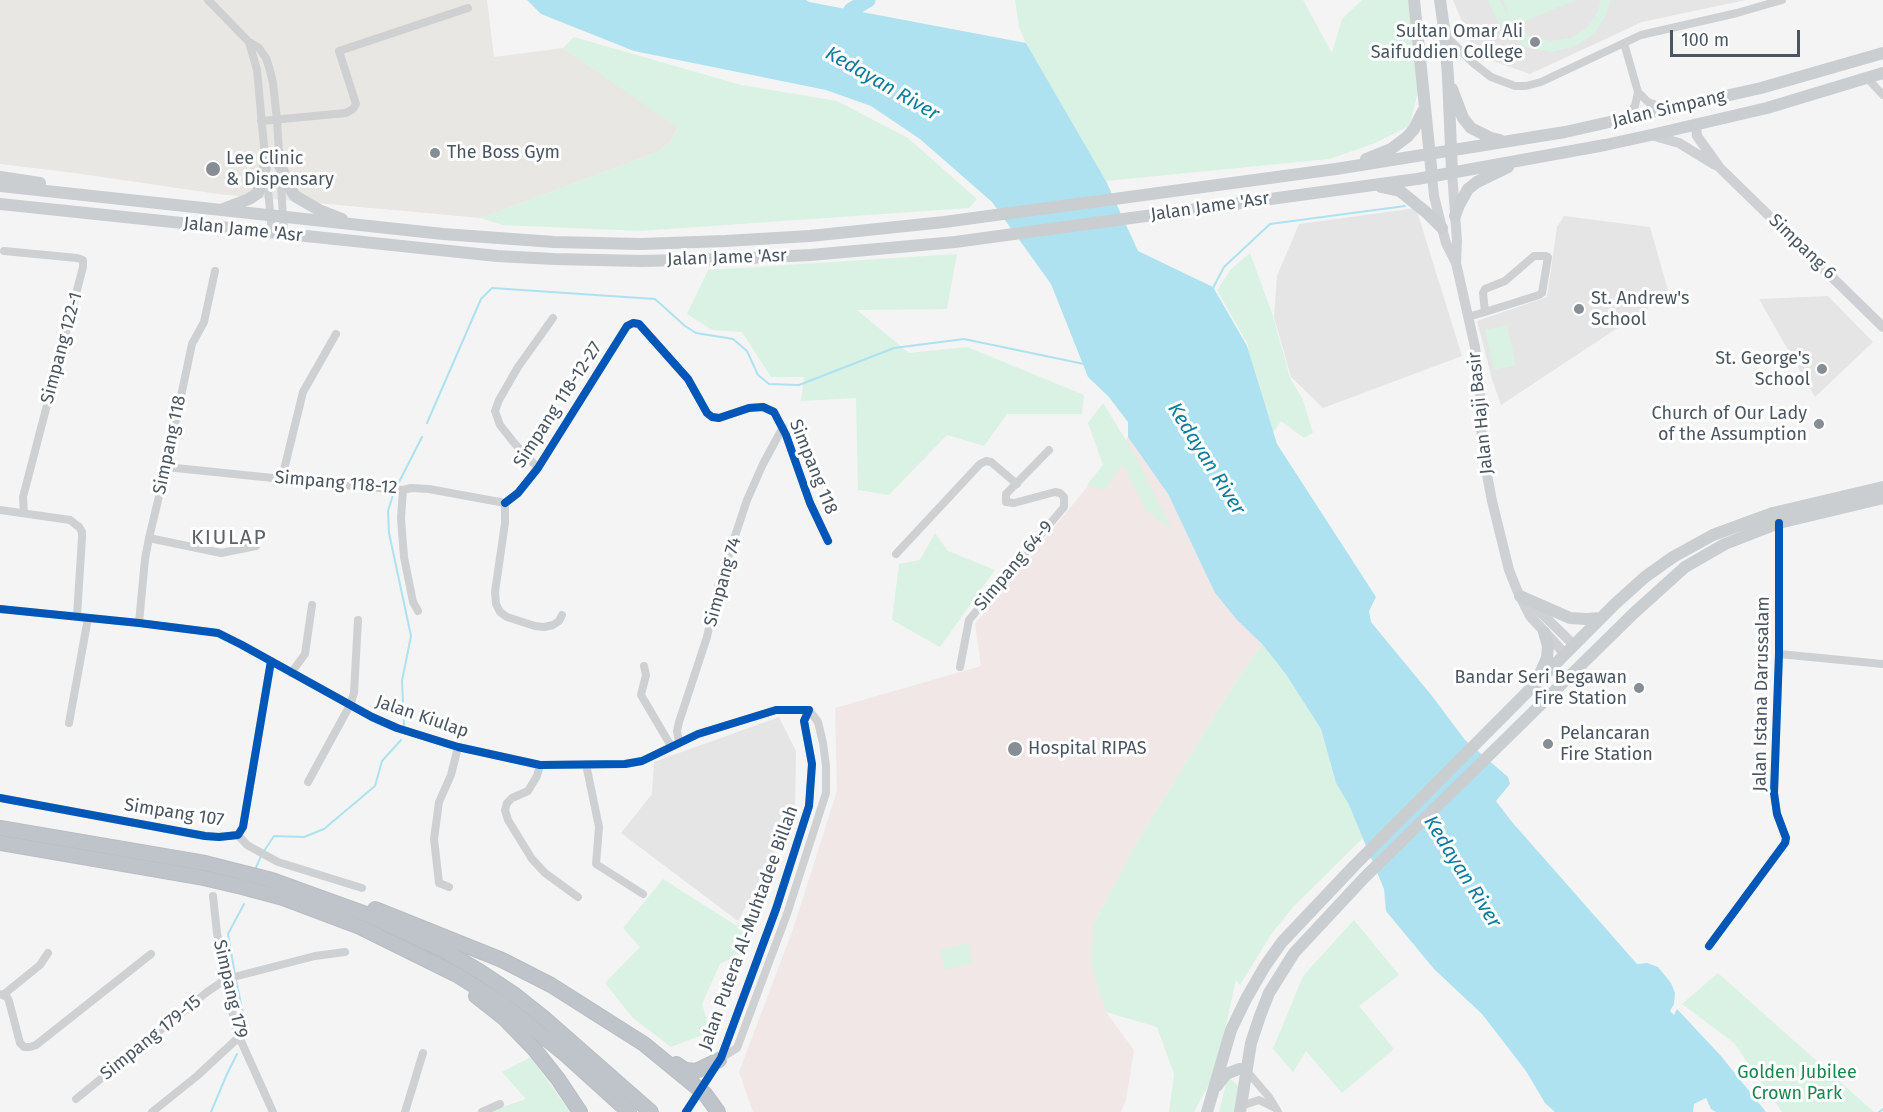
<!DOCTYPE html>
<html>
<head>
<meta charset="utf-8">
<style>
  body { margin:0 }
  #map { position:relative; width:1883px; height:1112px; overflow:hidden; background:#f4f4f4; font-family:"Fira Sans",sans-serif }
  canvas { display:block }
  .scale { position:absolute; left:1670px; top:30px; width:130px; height:27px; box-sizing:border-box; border:3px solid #4a5661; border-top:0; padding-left:8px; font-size:18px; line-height:21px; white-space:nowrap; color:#4a5661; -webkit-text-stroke:4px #fff; paint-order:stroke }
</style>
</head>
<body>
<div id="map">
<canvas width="1883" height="1112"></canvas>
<div class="scale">100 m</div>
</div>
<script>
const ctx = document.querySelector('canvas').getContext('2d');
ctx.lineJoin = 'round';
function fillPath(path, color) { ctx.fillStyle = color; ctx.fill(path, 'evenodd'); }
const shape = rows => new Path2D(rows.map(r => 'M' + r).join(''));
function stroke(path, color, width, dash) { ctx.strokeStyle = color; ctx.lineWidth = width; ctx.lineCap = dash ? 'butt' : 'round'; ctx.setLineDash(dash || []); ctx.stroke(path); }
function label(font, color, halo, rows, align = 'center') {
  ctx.font = font + ' "Fira Sans",sans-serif'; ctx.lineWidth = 6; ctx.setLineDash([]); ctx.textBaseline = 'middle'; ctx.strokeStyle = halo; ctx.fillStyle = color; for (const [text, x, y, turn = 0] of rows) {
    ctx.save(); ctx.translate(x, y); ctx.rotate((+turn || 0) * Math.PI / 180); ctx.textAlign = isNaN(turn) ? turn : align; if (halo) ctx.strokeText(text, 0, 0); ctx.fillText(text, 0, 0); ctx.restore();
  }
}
fillPath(shape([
  [0,0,487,0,494,57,563,48,678,127,670,142,658,152,481,218,218,194,75,173,0,164]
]), '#e8e7e3');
fillPath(shape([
  [1453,0,1746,0,1642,22,1530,74,1476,55],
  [1416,208,1462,356,1323,408,1291,377,1274,317,1277,276,1299,224],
  [1564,216,1650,227,1669,294,1501,405,1492,379,1477,321,1547,297,1557,227],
  [1828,296,1873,342,1815,397,1759,299],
  [779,717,796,751,795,815,738,921,621,833,652,794,654,762]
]), '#e6e5e6');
fillPath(shape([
  [1128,437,1168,494,1215,593,1237,620,1262,644,1233,686,1137,842,1094,923,1106,1012,1134,1050,1126,1100,1121,1112,753,1112,739,1072,793,929,837,791,835,708,981,666,975,624]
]), '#f1e7e6');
fillPath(shape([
  [1015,0,1303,0,1332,53,1342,19,1362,0,1408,0,1419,89,1409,126,1373,144,1329,159,1106,181,1026,43,1019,27],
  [1488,0,1500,0,1509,17,1503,0,1576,0,1514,25,1531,37,1550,41,1570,38,1587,27,1598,11,1601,0,1610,0,1607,14,1594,34,1574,47,1551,52,1528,48,1508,35,1494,15],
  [574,37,741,85,837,101,908,138,977,199,969,208,640,231,502,225,481,218,658,152,670,142,678,128,563,48],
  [1250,253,1273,316,1290,378,1303,400,1313,433,1304,438,1281,421,1272,434,1250,379,1248,345,1217,290,1231,269],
  [957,254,947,309,857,310,909,353,967,347,1084,395,1082,414,1007,414,984,446,947,435,889,495,858,490,856,398,801,401,804,377,771,377,742,332,712,330,687,314,708,270],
  [1507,325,1516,365,1494,370,1485,330],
  [1103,403,1135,455,1172,530,1146,510,1123,464,1104,490,1087,485,1103,465,1088,423],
  [935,533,948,551,995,570,940,647,892,620,899,564,920,560],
  [1262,644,1285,673,1321,729,1336,783,1349,805,1363,838,1294,906,1272,933,1240,985,1236,980,1215,1073,1194,1112,1169,1112,1174,1074,1157,1027,1106,1012,1091,964,1094,923,1137,842,1233,686],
  [663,879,737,926,764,885,738,955,720,964,702,1004,710,1032,671,1047,633,1018,605,983,640,947,623,928],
  [1354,920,1399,975,1359,1006,1394,1049,1342,1093,1306,1051,1293,1072,1273,1049,1303,976],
  [968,943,973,963,945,970,940,950],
  [1718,973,1874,1112,1782,1112,1734,1043,1682,1004],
  [531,1057,570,1112,488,1112,526,1099,502,1072],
  [1228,1076,1241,1089,1235,1112,1219,1112]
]), '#d9f2e3');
fillPath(shape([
  [527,0,806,0,809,2,1026,43,1106,181,1138,251,1213,287,1247,346,1277,444,1376,597,1369,611,1371,622,1432,696,1465,740,1508,777,1510,784,1496,801,1512,822,1637,964,1647,963,1658,967,1671,983,1675,993,1674,1004,1670,1011,1674,1015,1677,1009,1721,1056,1766,1112,1716,1112,1711,1109,1706,1098,1694,1104,1693,1112,1555,1112,1545,1103,1526,1071,1482,1014,1434,969,1386,911,1384,889,1349,805,1336,783,1321,729,1285,673,1262,644,1237,620,1215,593,1168,494,1128,437,1128,422,1108,396,1088,377,1051,284,992,202,920,139,871,106,826,90,634,51,541,14]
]), '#aee2f0');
stroke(shape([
  [1213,288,1224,267,1270,224,1405,206],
  [427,423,481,299,492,288,655,299,685,326,696,333,733,339,747,351,758,375,769,384,799,385,894,348,964,339,1084,364],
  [397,486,422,437],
  [393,495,388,511,389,533,411,636,402,681,404,725],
  [264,851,274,836,304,837,324,829,375,786,382,761,401,740],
  [255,870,261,856],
  [235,975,228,934,244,904],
  [236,980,247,1033,244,1039],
  [211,1112,227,1074,237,1054],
  [1879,1112,1883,1109]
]), '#aee2f0', 2);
stroke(shape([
  [843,28,851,10,868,0]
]), '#aee2f0', 15);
const highway = shape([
  [0,828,205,863,272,880,366,914,445,951,479,971,515,995,544,1018,651,1112],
  [0,843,199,877,242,887,283,898,360,927,457,975,503,1004,565,1054,629,1112],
  [375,909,502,960,551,985,644,1044,705,1094,718,1112],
  [476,996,504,1018,535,1050,558,1079,580,1112],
  [676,1064,685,1070,696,1071,719,1060]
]);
stroke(highway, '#b9bec3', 16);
stroke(shape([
  [208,0,249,42,259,48,266,58,269,67,273,83,277,120,284,234],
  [1446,36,1472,62,1491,77,1515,86,1526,86,1541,82,1641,35,1737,13,1782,0],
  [249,42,257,70,272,233],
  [1624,43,1638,92,1635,106,1626,117],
  [1867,78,1883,95],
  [1638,92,1648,102,1664,108],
  [261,121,346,113,353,109,356,104,339,51,468,8],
  [4,251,77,258,83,260,83,267,23,497,24,513],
  [1468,317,1485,312,1539,295,1542,293,1548,257,1546,256,1534,256,1505,281,1485,289,1483,293,1485,312],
  [166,467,341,485,403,490,411,488,429,489,505,503],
  [538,468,515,444,500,425,495,411,499,400,518,367,553,318],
  [282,478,303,392,336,334],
  [403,490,401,518,404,557,413,602,418,611],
  [505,503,518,493,538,468,627,326,633,323,639,324,688,379,707,413,712,417,719,418,749,408,763,407,774,412,786,435,810,503,828,541],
  [505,503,505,523,495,592,496,604,500,612,507,617,535,626,544,627,553,625,559,621,562,615],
  [0,510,70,520,79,527,82,532,82,538,77,616],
  [149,538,221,553,256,546],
  [896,554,980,464,986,461,991,462,1017,484],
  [0,609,139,623,218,633,242,645,372,717,397,728,458,747,540,765,625,764,642,761,698,734,776,710,809,710],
  [139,623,145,559,149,538,166,467,192,344,204,322,215,271],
  [1779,654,1883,664],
  [644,666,646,675,641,695,671,746],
  [960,667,969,620,1064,507,1064,497,1060,493,1055,492,1014,503,1006,502,1006,494,1049,450],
  [291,673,305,654,312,605],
  [69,723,88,618],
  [679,742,677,731,679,722,707,637,718,587,747,500,763,464,783,427],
  [586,764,599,827,596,864,643,894],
  [540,765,537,776,528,791,512,798,507,803,505,810,508,820,532,859,545,873,578,897],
  [308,782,350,705,354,693,358,620],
  [0,798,205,836,219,837,238,835,243,827,271,661],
  [238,835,247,845,278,862,362,888],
  [449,887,439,883,434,839,439,802,451,775,458,747],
  [213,896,217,933,236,1030,273,1112],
  [1709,946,1785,843,1786,838,1777,814,1774,793,1779,654,1779,523],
  [0,994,7,997,9,1001,20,1043,24,1047,30,1047,36,1045,151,954],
  [3,995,40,965,48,953],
  [721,1058,737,1048,787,914,826,793,826,766,823,743,818,722,809,710],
  [1246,1070,1269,1097,1278,1112],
  [76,1099,207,992,226,979,315,956,345,952],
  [1241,1106,1259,1100,1273,1107],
  [152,1112,197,1076,239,1037],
  [405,1112,423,1053],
  [482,1112,500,1104],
  [686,1112,721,1058,776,909,809,806,812,764,804,721,809,710]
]), '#ced0d2', 8);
stroke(shape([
  [1696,125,1697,136,1720,168,1883,327],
  [1651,135,1679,143,1715,165],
  [1452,172,1457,241,1456,263],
  [1432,176,1434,196,1442,228,1446,243,1456,263,1475,347,1480,383,1481,427,1484,459,1492,501,1509,570,1517,590,1530,616,1565,654],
  [1530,604,1538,610,1574,645]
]), '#ced0d4', 10);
stroke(shape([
  [1414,0,1432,176],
  [1440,0,1445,35,1448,77,1452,172],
  [1452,89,1463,118,1471,128,1491,138,1500,140],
  [1366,159,1391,149,1407,137,1414,129,1423,111],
  [279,162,288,185,295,196,319,210,342,219],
  [0,177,40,183],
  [0,186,443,234,554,242,640,244,725,241,810,236,944,222,1336,169,1565,132,1761,88,1883,53],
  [1381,187,1400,191,1427,213,1442,228],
  [0,204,497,256,554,259,641,261,727,259,811,255,955,242,1417,179,1605,145,1651,135,1767,108,1883,73],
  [223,209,249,199,258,193,266,163],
  [1455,216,1459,205,1468,189,1477,182,1508,167],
  [1520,596,1570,618,1586,619,1601,618],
  [1539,676,1547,658,1548,646,1544,632],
  [1217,1086,1226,1074,1239,1069,1246,1070],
  [1207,1112,1231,1030,1246,999,1265,966,1282,942,1354,866,1615,604,1645,577,1673,557,1713,535,1773,513,1883,487],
  [1240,1112,1251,1043,1260,1016,1269,993,1294,953,1364,878,1634,613,1685,567,1725,544,1779,523,1883,498]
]), '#caced1', 12);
stroke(highway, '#bec4c9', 14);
stroke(shape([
  [505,503,518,493,538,468,627,326,633,323,639,324,688,379,707,413,712,417,719,418,749,408,763,407,774,412,786,435,810,503,828,541],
  [0,609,139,623,218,633,242,645,372,717,397,728,458,747,540,765,625,764,642,761,698,734,776,710,809,710,804,721,812,764,809,806,776,909,721,1058,686,1112],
  [0,798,205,836,219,837,238,835,243,827,271,661],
  [1709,946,1785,843,1786,838,1777,814,1774,793,1779,654,1779,523]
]), '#0057b8', 8);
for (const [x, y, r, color] of [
  [1535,42,6,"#868d94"],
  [435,153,6,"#868d94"],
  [213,169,8,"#868d94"],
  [1579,309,6,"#868d94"],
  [1822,369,6,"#868d94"],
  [1819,424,6,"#868d94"],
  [1639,688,6,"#868d94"],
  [1548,744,6,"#868d94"],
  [1015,749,8,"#868d94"]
]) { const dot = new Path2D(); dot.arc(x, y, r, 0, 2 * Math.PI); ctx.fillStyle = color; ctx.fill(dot); stroke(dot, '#fff', 2); }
label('18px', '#4a5661', '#fff', [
  ["Sultan Omar Ali",1523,32,"right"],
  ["Saifuddien College",1523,53,"right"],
  ["The Boss Gym",447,153],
  ["Lee Clinic",226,159],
  ["& Dispensary",226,180],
  ["St. Andrew's",1591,299],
  ["School",1591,320],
  ["St. George's",1810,359,"right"],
  ["School",1810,380,"right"],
  ["Church of Our Lady",1807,414,"right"],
  ["of the Assumption",1807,435,"right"],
  ["Bandar Seri Begawan",1627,678,"right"],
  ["Fire Station",1627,699,"right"],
  ["Pelancaran",1560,734],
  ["Fire Station",1560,755],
  ["Hospital RIPAS",1028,749]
], 'left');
label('18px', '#4a5661', '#fff', [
  ["Jalan Simpang",1669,109,-13],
  ["Jalan Jame 'Asr",1210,207,-8],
  ["Jalan Jame 'Asr",243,230,6],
  ["Simpang 6",1802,247,44],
  ["Jalan Jame 'Asr",727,258,-2],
  ["Simpang 122-1",62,348,-75],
  ["Simpang 118-12-27",558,405,-57],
  ["Jalan Haji Basir",1481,413,-96],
  ["Simpang 118",170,445,-78],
  ["Simpang 118",813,467,68],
  ["Simpang 118-12",336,483,5],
  ["Simpang 64-9",1014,566,-50],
  ["Simpang 74",723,582,-74],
  ["Jalan Istana Darussalam",1762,694,-89],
  ["Jalan Kiulap",422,717,19],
  ["Simpang 107",174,813,9],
  ["Jalan Putera Al-Muhtadee Billah",749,928,-70],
  ["Simpang 179",230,989,77],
  ["Simpang 179-15",151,1038,-39]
]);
label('18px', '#17864f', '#fff', [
  ["Golden Jubilee",1797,1073],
  ["Crown Park",1797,1094]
]);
label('italic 20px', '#0c7c9b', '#fff', [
  ["Kedayan River",882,84,30],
  ["Kedayan River",1206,459,58],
  ["Kedayan River",1462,872,58]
]);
ctx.letterSpacing = '1.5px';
label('21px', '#5f6368', '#fff', [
  ["KIULAP",229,538]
]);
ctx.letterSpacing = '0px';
</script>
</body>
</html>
